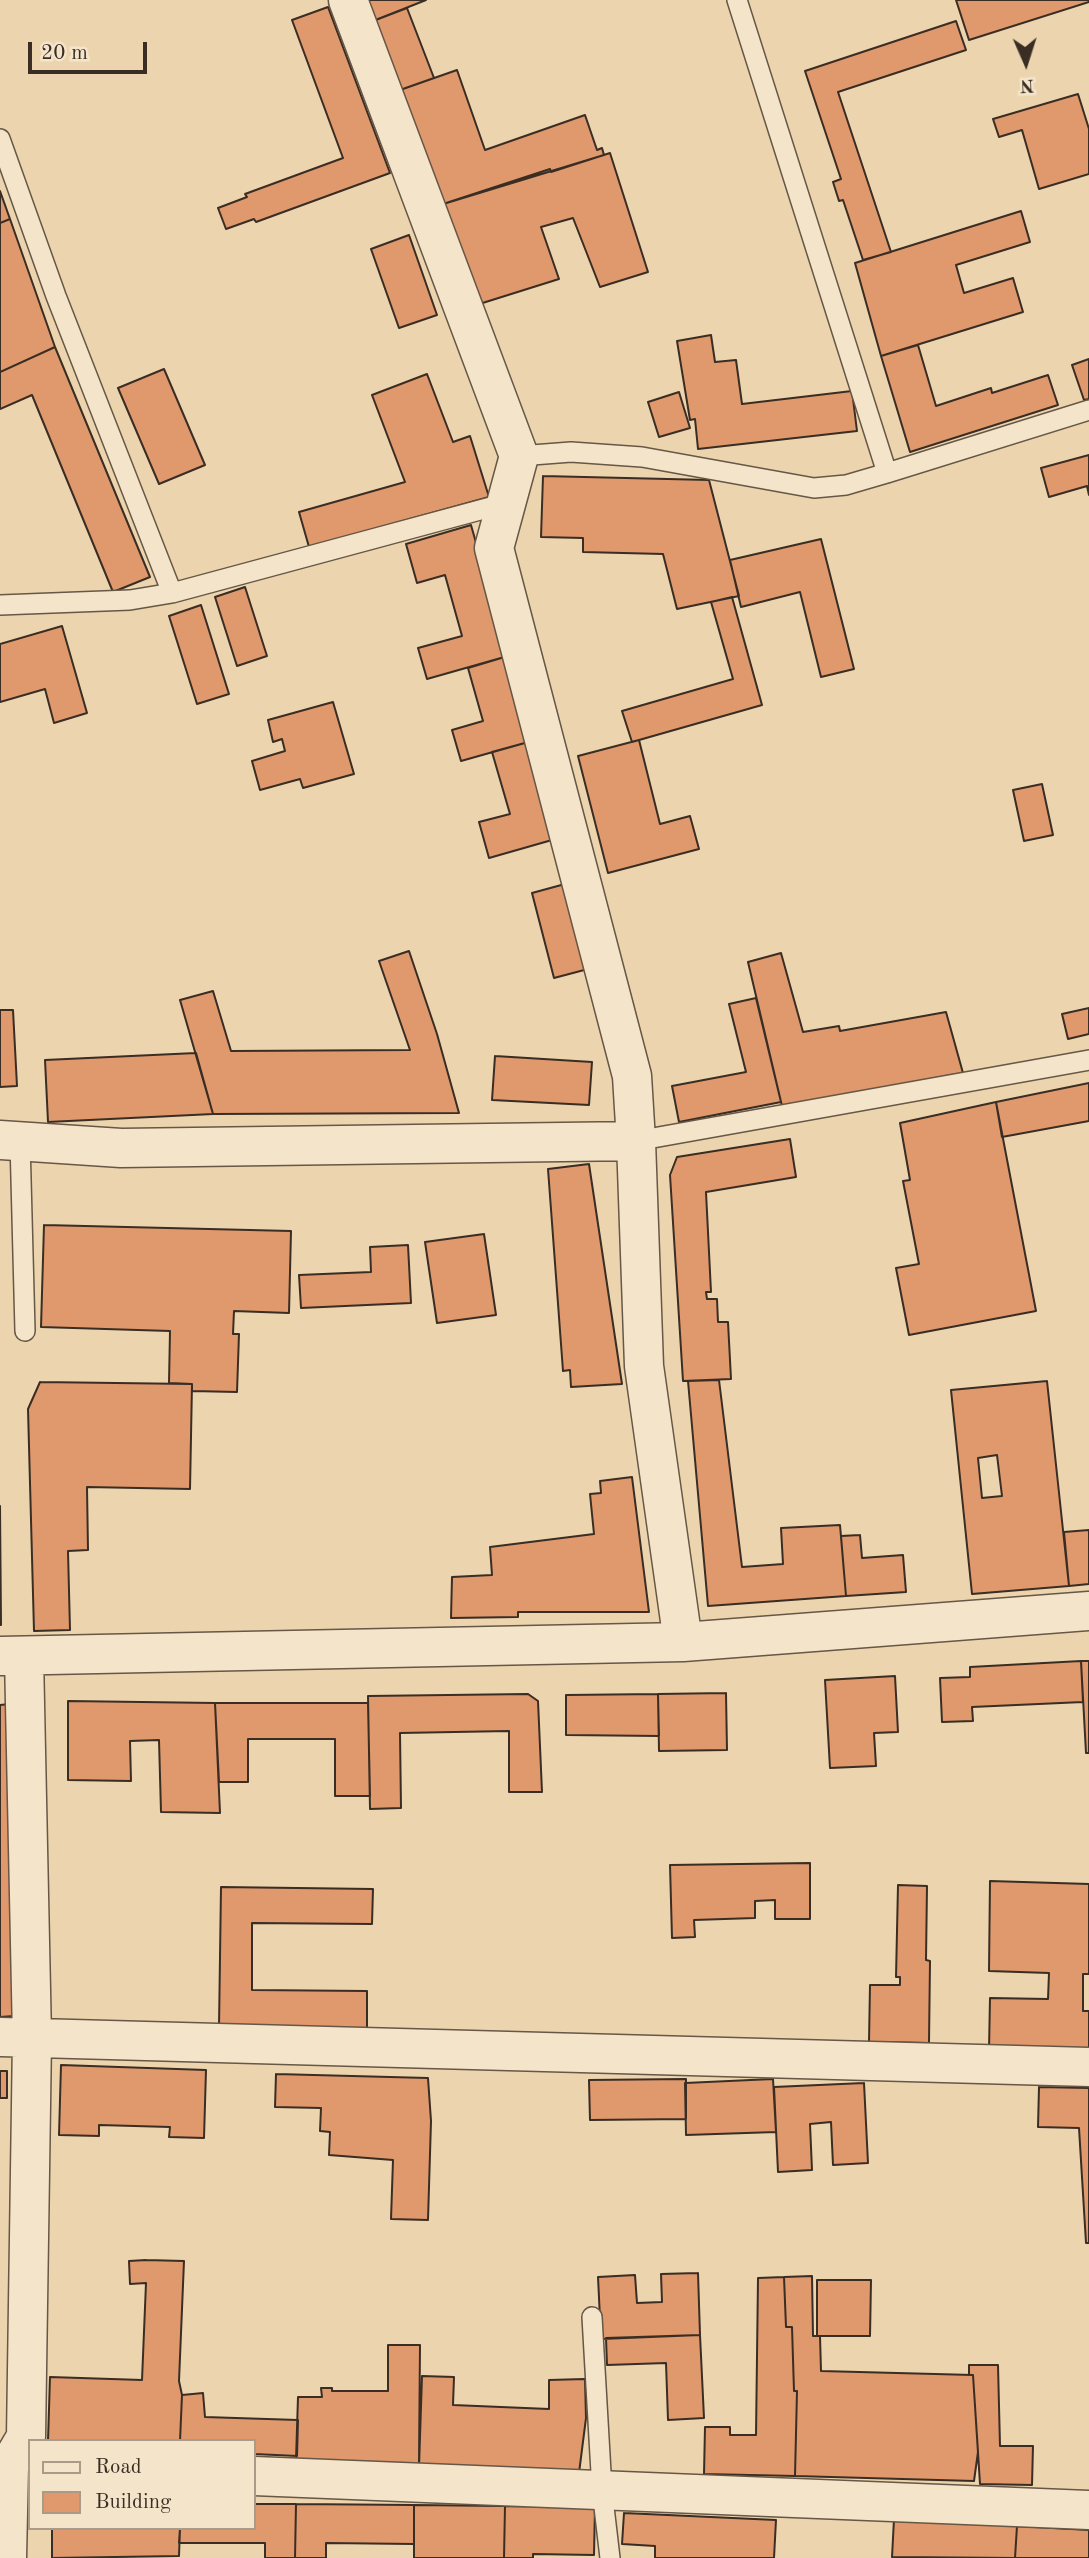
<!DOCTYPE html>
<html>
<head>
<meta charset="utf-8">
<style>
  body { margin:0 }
  #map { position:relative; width:1089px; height:2558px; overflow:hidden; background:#ecd5ae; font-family:"Old Standard TT",serif }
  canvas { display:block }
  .legend { position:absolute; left:28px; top:2439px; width:228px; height:91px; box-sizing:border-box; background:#f3e4ca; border:2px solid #a99b88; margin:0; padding:9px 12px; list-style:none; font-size:21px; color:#392d24 }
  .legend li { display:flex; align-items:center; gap:14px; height:35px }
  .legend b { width:35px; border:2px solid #a99b88 }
  .north { position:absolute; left:991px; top:28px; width:70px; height:70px; -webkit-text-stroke:5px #f3e4ca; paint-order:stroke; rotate:177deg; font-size:19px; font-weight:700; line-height:28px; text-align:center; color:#392d24 }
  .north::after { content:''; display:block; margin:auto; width:24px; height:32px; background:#392d24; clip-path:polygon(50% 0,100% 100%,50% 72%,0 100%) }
  .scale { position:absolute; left:28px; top:42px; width:119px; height:32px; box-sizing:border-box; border:4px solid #392d24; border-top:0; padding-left:9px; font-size:21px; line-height:24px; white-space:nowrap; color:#392d24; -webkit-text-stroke:5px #f3e4ca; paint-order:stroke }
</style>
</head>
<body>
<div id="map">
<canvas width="1089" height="2558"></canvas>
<ul class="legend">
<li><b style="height:9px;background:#f3e4ca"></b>Road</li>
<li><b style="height:19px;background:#e0986d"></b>Building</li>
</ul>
<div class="north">N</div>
<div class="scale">20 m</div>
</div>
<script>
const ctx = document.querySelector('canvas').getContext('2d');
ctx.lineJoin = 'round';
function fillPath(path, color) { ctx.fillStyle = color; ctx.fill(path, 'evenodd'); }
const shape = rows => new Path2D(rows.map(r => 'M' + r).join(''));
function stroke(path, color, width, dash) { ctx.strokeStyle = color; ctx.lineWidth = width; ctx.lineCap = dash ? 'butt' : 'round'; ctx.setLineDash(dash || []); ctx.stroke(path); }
const building = shape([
  [364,0,426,0,373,21,364,0],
  [956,0,1089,0,1089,2,969,40,956,0],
  [328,7,390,173,256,222,254,219,226,229,218,208,247,197,245,194,343,158,292,20,328,7],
  [407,8,434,78,400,90,373,21,407,8],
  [956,21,966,50,838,92,891,252,863,260,843,200,839,201,833,182,841,179,805,71,956,21],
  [457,70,485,150,585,115,597,150,602,148,604,155,440,205,400,90,457,70],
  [1078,94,1089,129,1089,174,1039,189,1022,130,999,137,993,119,1078,94],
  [610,153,648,272,600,287,573,218,541,227,559,279,473,306,440,205,550,169,551,172,610,153],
  [0,191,10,219,0,223,0,191],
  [1021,211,1030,242,956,265,964,293,1013,278,1023,312,881,356,855,263,1021,211],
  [10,219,55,347,0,372,0,223,10,219],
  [409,235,437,315,399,328,371,249,409,235],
  [711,335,715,362,736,360,742,404,852,391,857,431,698,449,695,419,690,420,677,341,711,335],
  [918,345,936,406,991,388,992,393,1048,375,1058,405,910,452,881,356,918,345],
  [55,347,150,577,113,592,32,395,0,409,0,372,55,347],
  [1089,359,1089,399,1084,400,1072,365,1089,359],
  [164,369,205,465,159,484,118,388,164,369],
  [427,374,453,442,470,436,489,497,309,547,299,512,405,482,372,395,427,374],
  [679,392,690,428,659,437,648,402,679,392],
  [1089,455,1089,495,1087,486,1049,497,1041,468,1089,455],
  [543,476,709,480,739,596,677,609,663,554,583,552,583,538,541,537,543,476],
  [471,525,508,656,427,679,418,648,462,636,445,575,417,583,406,544,471,525],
  [821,539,854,669,821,677,800,592,741,607,730,560,821,539],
  [245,587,267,656,237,666,215,597,245,587],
  [732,597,762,705,632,742,622,711,733,679,711,602,732,597],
  [201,605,229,694,197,704,169,616,201,605],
  [62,626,87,713,54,723,45,689,0,702,0,644,62,626],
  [508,656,532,741,461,761,452,730,483,721,468,668,508,656],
  [333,702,354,774,303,788,300,779,260,790,252,761,285,751,282,739,273,742,268,720,333,702],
  [639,740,660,824,690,816,699,849,608,873,578,756,639,740],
  [532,741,559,838,489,858,479,822,510,814,492,752,532,741],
  [1042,784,1053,835,1024,841,1013,790,1042,784],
  [565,884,588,969,554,978,532,893,565,884],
  [409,951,437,1034,459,1113,213,1114,180,1000,213,991,231,1051,410,1050,379,961,409,951],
  [781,953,803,1032,839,1026,840,1031,946,1012,963,1073,782,1106,748,962,781,953],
  [756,998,781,1102,679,1122,672,1086,746,1072,729,1004,756,998],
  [1089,1008,1089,1034,1068,1039,1062,1014,1089,1008],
  [0,1010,13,1010,17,1086,0,1087,0,1010],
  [196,1053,213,1114,48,1122,45,1060,196,1053],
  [495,1056,592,1062,589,1105,492,1100,495,1056],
  [1089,1083,1089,1121,1002,1137,996,1102,1089,1083],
  [996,1102,1036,1311,909,1335,896,1268,919,1264,903,1181,910,1180,900,1123,996,1102],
  [790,1139,796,1177,706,1192,711,1292,706,1292,707,1299,717,1299,718,1322,728,1322,731,1379,683,1381,670,1175,677,1157,790,1139],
  [589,1164,622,1384,571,1387,570,1370,563,1371,548,1169,589,1164],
  [44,1225,291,1231,289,1313,234,1311,233,1334,239,1334,237,1392,192,1391,192,1384,169,1383,170,1331,41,1327,44,1225],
  [484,1234,496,1315,437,1323,425,1242,484,1234],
  [408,1245,411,1303,301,1308,299,1275,371,1272,370,1247,408,1245],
  [719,1380,742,1567,783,1564,781,1528,840,1525,846,1596,708,1606,688,1381,719,1380],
  [1047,1381,1069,1586,972,1594,951,1390,1047,1381],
  [997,1455,1002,1496,982,1498,978,1458,997,1455],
  [40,1382,192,1384,190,1489,87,1487,88,1550,68,1551,70,1630,34,1631,28,1409,40,1382],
  [632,1477,649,1612,518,1612,518,1617,451,1618,452,1577,492,1575,490,1547,594,1534,590,1494,601,1493,600,1481,632,1477],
  [0,1506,1,1625,0,1625,0,1506],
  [1089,1530,1089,1584,1069,1586,1064,1532,1089,1530],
  [860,1535,862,1558,903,1555,906,1592,846,1596,841,1536,860,1535],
  [1081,1661,1083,1702,972,1707,973,1721,942,1722,940,1678,970,1677,970,1667,1081,1661],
  [1081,1661,1089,1661,1089,1753,1086,1753,1081,1661],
  [895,1676,898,1732,874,1733,876,1766,830,1768,825,1680,895,1676],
  [726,1693,727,1750,659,1751,658,1694,726,1693],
  [528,1694,538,1701,542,1792,509,1792,509,1731,400,1733,401,1808,370,1809,368,1696,528,1694],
  [658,1694,659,1736,566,1735,566,1695,658,1694],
  [68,1701,215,1703,220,1813,161,1812,159,1740,130,1741,131,1781,68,1780,68,1701],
  [215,1703,368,1703,370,1796,335,1796,335,1739,248,1739,248,1782,219,1782,215,1703],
  [10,1704,15,2016,0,2017,0,1705,10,1704],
  [810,1863,810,1919,775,1919,775,1900,755,1901,755,1918,694,1920,695,1937,672,1938,670,1865,810,1863],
  [990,1881,1089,1884,1089,1974,1083,1974,1083,2011,1089,2011,1089,2054,989,2050,990,1998,1048,1999,1049,1973,989,1971,990,1881],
  [898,1885,927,1886,926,1960,930,1961,929,2043,869,2042,870,1985,900,1985,900,1977,896,1977,898,1885],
  [221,1887,373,1889,372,1924,252,1923,252,1990,367,1991,367,2029,219,2027,221,1887],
  [61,2065,206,2070,204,2138,169,2137,170,2127,99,2125,99,2136,59,2135,61,2065],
  [0,2071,7,2071,7,2098,0,2098,0,2071],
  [276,2074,428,2078,431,2121,428,2220,391,2219,393,2160,329,2155,330,2132,320,2131,321,2108,275,2107,276,2074],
  [686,2079,686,2119,590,2120,589,2080,686,2079],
  [773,2079,776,2132,686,2135,685,2083,773,2079],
  [864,2083,868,2163,833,2165,831,2122,810,2124,812,2170,778,2172,774,2087,864,2083],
  [1039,2087,1089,2088,1089,2243,1086,2243,1079,2128,1038,2127,1039,2087],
  [146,2260,184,2261,179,2381,182,2395,180,2441,48,2441,50,2377,142,2380,146,2283,130,2284,129,2261,146,2260],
  [698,2273,700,2335,601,2339,598,2277,635,2275,637,2303,662,2302,661,2274,698,2273],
  [812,2276,813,2336,820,2336,821,2371,973,2375,978,2452,974,2481,795,2476,797,2391,794,2391,792,2327,786,2327,784,2277,812,2276],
  [784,2277,786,2327,792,2327,794,2391,797,2391,795,2476,704,2474,705,2427,730,2427,730,2435,756,2435,758,2278,784,2277],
  [817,2280,871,2280,870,2336,817,2336,817,2280],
  [700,2335,704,2418,668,2420,666,2363,607,2365,606,2338,700,2335],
  [388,2345,420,2345,419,2464,296,2460,298,2397,322,2397,321,2388,332,2388,332,2391,388,2391,388,2345],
  [969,2365,998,2365,1000,2446,1033,2446,1032,2485,980,2484,973,2375,969,2375,969,2365],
  [422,2376,454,2377,453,2405,549,2409,549,2380,585,2379,586,2418,579,2473,419,2467,422,2376],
  [203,2393,205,2417,298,2420,297,2456,254,2454,254,2441,180,2441,182,2395,203,2393],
  [254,2504,296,2504,295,2558,265,2558,265,2543,179,2543,180,2528,254,2528,254,2504],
  [296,2504,414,2505,414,2544,326,2543,326,2558,295,2558,296,2504],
  [414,2505,505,2506,504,2558,414,2558,414,2505],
  [505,2506,595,2507,594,2555,533,2554,533,2558,504,2558,505,2506],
  [624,2513,776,2520,774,2558,655,2558,655,2546,622,2544,624,2513],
  [894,2519,1017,2526,1015,2558,892,2557,894,2519],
  [1017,2526,1089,2530,1089,2558,1015,2558,1017,2526],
  [52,2528,180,2528,179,2556,52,2558,52,2528]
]);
fillPath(building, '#e0986d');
stroke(building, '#392d24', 2);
const lane = shape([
  [737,0,887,473,1089,410],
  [0,139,56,296,172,593],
  [519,456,571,452,642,457,814,488,846,485,887,473],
  [0,605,130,600,172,593,506,503],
  [20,1141,25,1331],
  [636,1141,1089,1060],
  [592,2317,602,2490,610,2558]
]);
const street = shape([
  [348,0,519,456,494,548,632,1076,636,1141],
  [0,1140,121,1148,636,1141,644,1366,683,1642],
  [0,1656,683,1642,1089,1611],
  [0,2037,1089,2067],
  [254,2476,1089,2510],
  [7,2558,9,2466,26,2437,32,2038,24,1656]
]);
stroke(lane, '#665746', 22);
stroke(street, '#665746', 41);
stroke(lane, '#f3e4ca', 19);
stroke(street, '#f3e4ca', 38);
</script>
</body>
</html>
